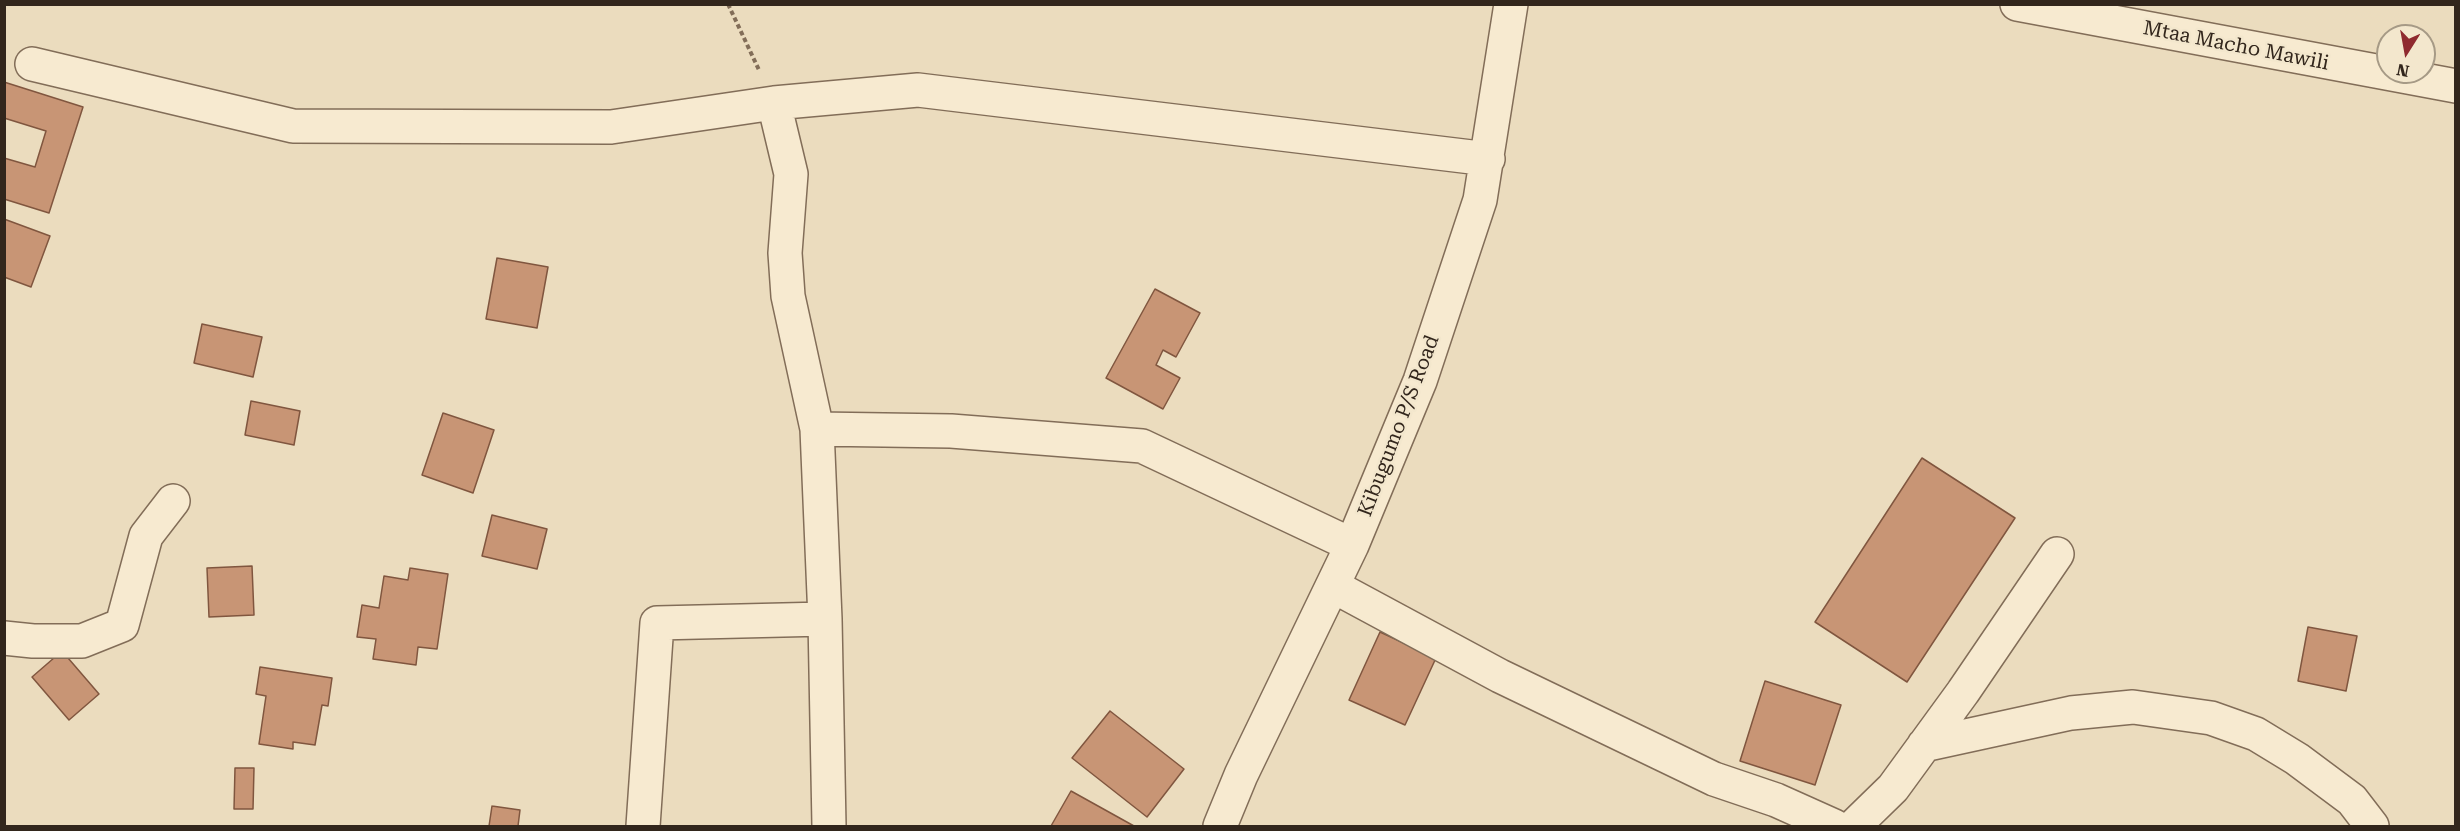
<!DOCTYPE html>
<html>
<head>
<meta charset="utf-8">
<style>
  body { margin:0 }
  #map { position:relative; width:2460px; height:831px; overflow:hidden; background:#ebdcbe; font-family:"Roboto Serif",serif }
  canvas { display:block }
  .frame { position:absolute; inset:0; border:6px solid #32261c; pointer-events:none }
  .north { position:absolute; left:2376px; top:24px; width:60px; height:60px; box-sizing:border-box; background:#f3e7cd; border:2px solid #a69a86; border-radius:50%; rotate:191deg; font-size:16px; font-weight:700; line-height:24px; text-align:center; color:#32261c }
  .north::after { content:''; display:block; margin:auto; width:21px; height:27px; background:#8f2a2f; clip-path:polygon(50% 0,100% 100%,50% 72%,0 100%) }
</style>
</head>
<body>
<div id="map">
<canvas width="2460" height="831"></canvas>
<div class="frame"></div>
<div class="north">N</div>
</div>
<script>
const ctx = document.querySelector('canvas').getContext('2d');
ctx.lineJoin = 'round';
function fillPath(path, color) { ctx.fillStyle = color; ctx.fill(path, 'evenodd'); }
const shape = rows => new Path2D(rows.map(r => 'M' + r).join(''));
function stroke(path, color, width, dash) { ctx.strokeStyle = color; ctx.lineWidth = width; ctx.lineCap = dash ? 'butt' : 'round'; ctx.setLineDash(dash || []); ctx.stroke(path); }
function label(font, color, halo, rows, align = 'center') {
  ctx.font = font + ' "Roboto Serif",serif'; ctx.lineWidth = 5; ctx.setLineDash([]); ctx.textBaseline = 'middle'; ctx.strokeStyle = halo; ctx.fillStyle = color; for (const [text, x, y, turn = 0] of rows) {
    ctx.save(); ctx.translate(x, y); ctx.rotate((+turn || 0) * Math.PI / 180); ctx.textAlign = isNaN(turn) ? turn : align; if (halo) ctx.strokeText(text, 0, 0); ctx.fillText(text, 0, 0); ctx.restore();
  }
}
const building = shape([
  [4,82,83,107,49,213,4,199,4,158,35,167,46,131,4,118,4,82],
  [4,219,50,236,31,287,4,277,4,219],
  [497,258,548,267,537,328,486,319,497,258],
  [1155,289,1200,313,1176,357,1163,350,1156,365,1180,378,1163,409,1106,378,1155,289],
  [202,324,262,337,253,377,194,363,202,324],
  [251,401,300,411,294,445,245,435,251,401],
  [443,413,494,430,473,493,422,475,443,413],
  [1922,458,2015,518,1907,682,1815,622,1922,458],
  [492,515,547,529,537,569,482,556,492,515],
  [252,566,254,615,209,617,207,568,252,566],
  [410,568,448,574,437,649,418,647,416,665,373,659,376,639,357,637,362,605,379,608,384,576,408,580,410,568],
  [2308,627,2357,636,2346,691,2298,681,2308,627],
  [1380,632,1436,658,1405,725,1349,700,1380,632],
  [62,651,99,694,69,720,32,677,62,651],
  [260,667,332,678,328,706,322,705,315,745,293,742,293,749,259,744,266,696,256,694,260,667],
  [1765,681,1841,705,1815,785,1740,761,1765,681],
  [1110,711,1184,769,1147,817,1072,758,1110,711],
  [235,768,254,768,253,809,234,809,235,768],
  [1071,791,1134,826,1051,826,1071,791],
  [492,806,520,810,518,826,489,826,492,806]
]);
fillPath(building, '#c89575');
stroke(building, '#80563f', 1.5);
const minor = shape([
  [2017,4,2456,86],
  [32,64,293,126,611,127,774,103,918,90,1488,159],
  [774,103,791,174,785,253,788,296,817,429,825,619,829,826],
  [817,429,951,431,1142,446,1352,545],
  [1333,586,1500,676,1714,779,1776,800,1834,826],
  [4,638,33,641,82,641,122,625,146,536,173,501],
  [1924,745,2071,713,2133,707,2211,718,2256,734,2297,759,2352,800,2372,826],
  [643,826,657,623,825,619],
  [1220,826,1241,775,1352,545,1420,381,1480,200,1511,4],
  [1854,826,1893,788,1963,692,2057,554]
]);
stroke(minor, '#826d58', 36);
stroke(shape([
  [728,4,759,70]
]), '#826d58', 4, [4.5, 3]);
stroke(minor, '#f7ead0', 33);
label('20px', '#32261c', '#f3e7cd', [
  ["Mtaa Macho Mawili",2236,46,11],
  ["Kibugumo P/S Road",1399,426,-69]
]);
</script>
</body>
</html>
